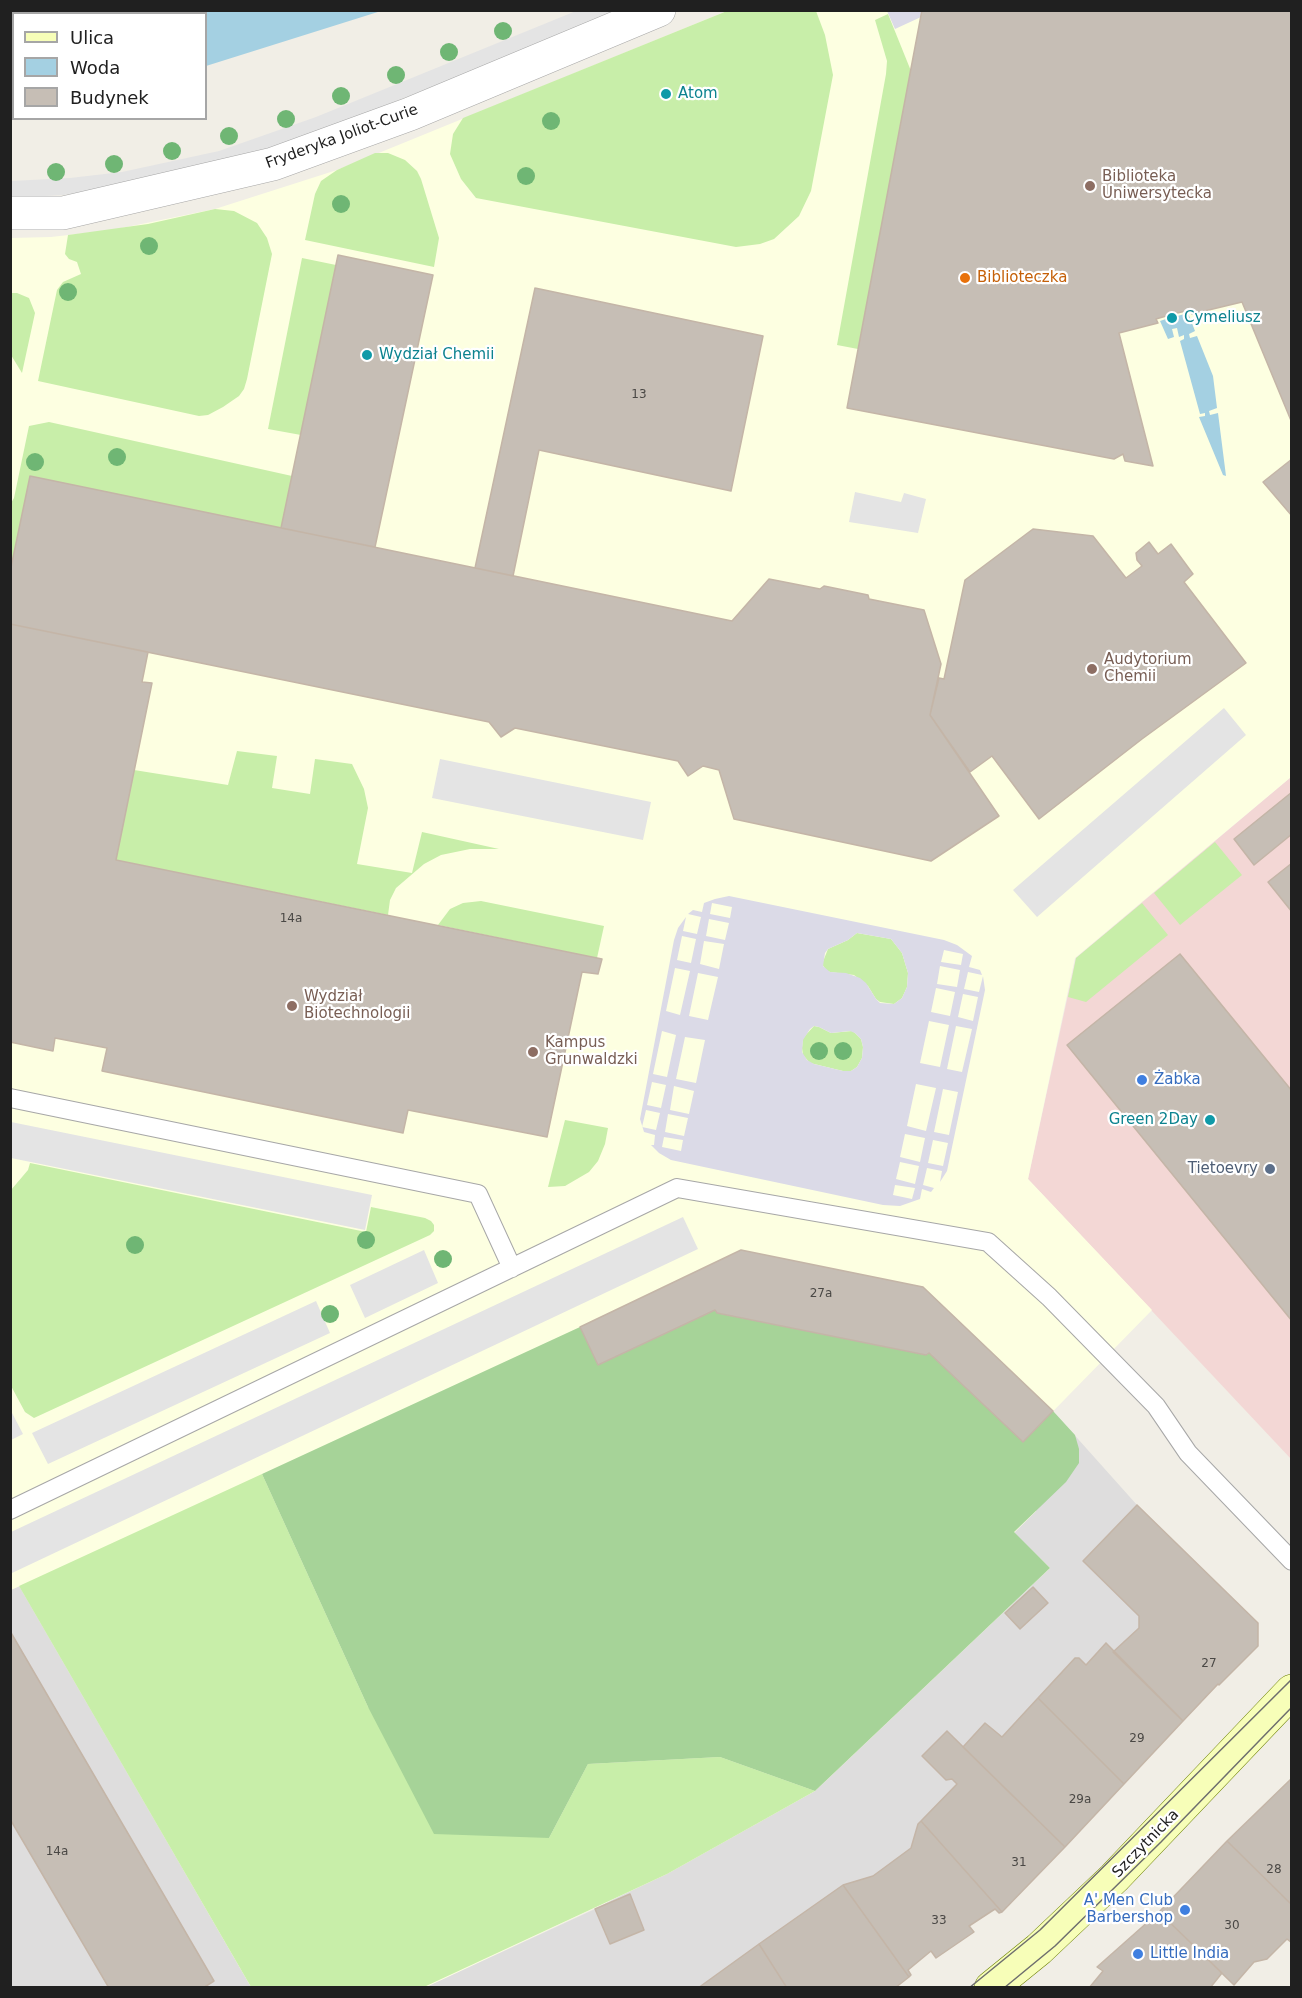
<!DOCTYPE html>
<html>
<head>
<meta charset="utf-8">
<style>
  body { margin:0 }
  #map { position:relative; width:1302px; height:1998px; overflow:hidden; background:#f1eee6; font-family:"DejaVu Sans",sans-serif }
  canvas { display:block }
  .frame { position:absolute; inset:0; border:12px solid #202020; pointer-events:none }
  .legend { position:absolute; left:12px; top:12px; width:195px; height:108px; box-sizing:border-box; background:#fff; border:2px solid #a6a6a6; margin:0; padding:8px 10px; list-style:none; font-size:18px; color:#202020 }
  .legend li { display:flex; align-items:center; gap:12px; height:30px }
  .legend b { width:30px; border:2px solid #a6a6a6 }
</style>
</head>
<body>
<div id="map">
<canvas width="1302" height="1998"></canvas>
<div class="frame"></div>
<ul class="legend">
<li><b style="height:8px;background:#f7feb8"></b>Ulica</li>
<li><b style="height:16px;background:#a4d0e2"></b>Woda</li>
<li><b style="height:16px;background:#c6beb5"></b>Budynek</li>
</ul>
</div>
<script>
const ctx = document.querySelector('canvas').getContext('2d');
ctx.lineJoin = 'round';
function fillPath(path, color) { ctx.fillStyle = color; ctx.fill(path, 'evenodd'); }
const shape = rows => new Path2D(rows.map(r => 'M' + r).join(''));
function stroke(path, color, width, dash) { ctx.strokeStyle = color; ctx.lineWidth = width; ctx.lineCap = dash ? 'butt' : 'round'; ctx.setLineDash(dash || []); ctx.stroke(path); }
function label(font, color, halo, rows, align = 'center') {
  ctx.font = font + ' "DejaVu Sans",sans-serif'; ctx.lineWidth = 4.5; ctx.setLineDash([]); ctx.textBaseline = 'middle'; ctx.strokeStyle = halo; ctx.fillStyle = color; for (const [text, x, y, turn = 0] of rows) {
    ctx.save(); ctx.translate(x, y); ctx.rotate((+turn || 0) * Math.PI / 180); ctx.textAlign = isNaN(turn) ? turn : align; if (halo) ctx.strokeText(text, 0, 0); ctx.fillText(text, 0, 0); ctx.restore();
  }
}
fillPath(shape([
  [1053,1411,1137,1505,1258,1623,1258,1646,1219,1685,1218,1684,1065,1847,995,1909,970,1925,974,1932,931,1951,908,1970,911,1975,909,1977,895,1987,424,1988,595,1909,815,1791,1050,1568,1013,1533,1036,1511],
  [19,1586,251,1987,11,1988,10,1590]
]), '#dedddd');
fillPath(shape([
  [1291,777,1291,1459,1028,1179,1076,958]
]), '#f3d7d5');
fillPath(shape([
  [727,11,1291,11,1291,777,1075,958,1028,1179,1152,1310,1023,1442,1036,1511,1014,1533,1050,1568,815,1791,667,1874,424,1988,251,1987,20,1586,11,1590,11,238,51,237,112,230,215,209,337,170]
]), '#fdffe1');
fillPath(shape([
  [727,11,816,11,825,35,833,75,811,191,799,216,774,239,760,244,736,247,476,198,461,179,450,154,453,134,463,118],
  [888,14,911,71,858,349,837,345,886,74,887,61,875,20],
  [375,153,388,153,405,160,417,171,421,179,439,238,434,267,305,240,315,194,321,181,337,170],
  [215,209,234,211,257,223,267,238,272,254,247,379,244,389,239,396,223,407,208,415,199,416,38,381,57,290,63,282,81,274,77,262,69,259,65,254,68,235,148,224],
  [302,258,336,265,301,435,268,429],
  [11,293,17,293,29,298,35,313,22,373,11,355],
  [49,422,292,476,281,528,11,572,11,503,14,498,29,426],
  [237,751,277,756,272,788,310,794,315,759,352,764,364,789,368,808,357,864,412,873,422,832,499,849,470,849,441,855,424,864,396,888,390,900,388,915,116,860,134,770,228,785],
  [1215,842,1242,875,1180,925,1154,893],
  [481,901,604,926,597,958,438,925,450,909,463,903],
  [1142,903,1168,935,1086,1002,1068,997,1076,958],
  [857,933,891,939,902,953,908,973,907,987,902,998,894,1004,880,1002,876,999,868,986,854,975,830,972,826,970,822,964,828,949,848,940],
  [814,1026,819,1027,831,1033,852,1031,855,1033,861,1039,863,1047,862,1058,857,1067,851,1071,843,1071,810,1063,803,1055,802,1048,803,1038],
  [565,1120,608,1128,605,1144,598,1161,589,1172,565,1186,548,1187],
  [30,1163,366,1232,371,1207,425,1218,431,1221,434,1225,434,1231,430,1235,34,1418,25,1412,10,1384,11,1190,28,1170],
  [262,1474,368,1707,549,1838,588,1764,720,1757,815,1791,667,1874,424,1987,251,1987,19,1586]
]), '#c8eea9');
fillPath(shape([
  [715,1310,717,1313,926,1355,929,1353,1023,1442,1053,1411,1075,1435,1079,1449,1079,1463,1066,1482,1014,1532,1050,1568,815,1791,720,1757,588,1764,549,1838,434,1834,368,1707,262,1474,580,1327,598,1365]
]), '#a6d398');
fillPath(shape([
  [576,11,624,11,298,140,145,184,63,195,11,198,11,181,70,178,122,172,219,151,316,117],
  [855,492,901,502,904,493,926,499,918,533,849,522],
  [1224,708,1246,735,1037,917,1013,890],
  [440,759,651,802,643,840,432,798],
  [11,1122,372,1195,365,1230,11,1158],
  [683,1217,698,1249,12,1573,11,1532],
  [424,1250,438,1283,365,1318,350,1285],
  [316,1301,330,1333,48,1464,32,1433],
  [10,1409,23,1434,11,1440,10,1440]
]), '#e4e4e4');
fillPath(shape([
  [887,11,922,11,921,17,895,29],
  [729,896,944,940,957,945,972,956,969,967,980,970,982,975,968,972,964,989,979,992,983,976,985,990,947,1171,940,1182,942,1171,927,1168,923,1185,934,1188,931,1192,922,1189,920,1199,900,1206,883,1205,671,1160,659,1153,651,1145,654,1145,655,1135,644,1132,640,1119,674,940,678,928,686,917,683,931,697,934,701,917,688,914,693,910,702,912,704,903,715,899],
  [712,903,732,907,730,918,710,914],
  [709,919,729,923,725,940,706,936],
  [857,933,891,939,902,953,908,973,907,987,902,998,894,1004,880,1003,876,999,866,983,860,978,846,973,830,972,823,966,825,953,828,949,848,940],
  [682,936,696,939,691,963,677,960],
  [704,941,724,944,719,969,700,964],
  [944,950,963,954,961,965,941,962],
  [940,966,960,970,957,987,937,984],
  [675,968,690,971,680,1015,666,1011],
  [698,973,718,977,708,1020,689,1016],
  [936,988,955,992,950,1016,931,1012],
  [963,994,978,997,973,1021,958,1017],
  [929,1021,949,1025,940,1067,920,1063],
  [814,1026,819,1027,831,1033,850,1031,855,1033,861,1039,863,1047,862,1058,857,1067,851,1071,843,1071,814,1064,807,1060,802,1052,803,1040,810,1029],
  [956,1026,972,1029,962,1072,947,1069],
  [662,1031,676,1035,667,1077,653,1074],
  [685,1037,705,1040,696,1083,676,1079],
  [652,1082,666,1085,661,1108,647,1105],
  [916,1084,936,1088,926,1131,907,1126],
  [674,1086,694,1091,689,1114,670,1110],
  [943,1089,958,1092,949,1135,934,1132],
  [646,1110,660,1113,656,1130,642,1127],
  [668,1114,688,1118,684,1136,665,1132],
  [905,1134,925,1138,920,1162,900,1157],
  [664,1137,683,1140,681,1151,662,1147],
  [933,1140,948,1143,943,1166,928,1163],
  [900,1162,919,1166,915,1184,896,1179],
  [895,1185,915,1188,912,1199,893,1195]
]), '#dbdae7');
fillPath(shape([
  [11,10,381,10,381,11,206,66,206,14,14,14,14,100,11,100],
  [1188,313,1195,331,1189,334,1190,338,1197,336,1213,376,1217,408,1209,411,1210,415,1218,413,1226,476,1223,475,1199,417,1205,416,1205,413,1200,414,1180,341,1184,339,1184,335,1179,337,1177,328,1172,329,1174,337,1168,339,1160,321,1169,318,1172,324,1175,323,1174,317]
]), '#a4d0e2');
const building = shape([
  [922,10,1292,10,1292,423,1242,302,1192,314,1190,310,1173,314,1156,319,1158,323,1119,333,1153,466,1125,461,1123,454,1114,459,847,408,922,10],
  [338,255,433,275,375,547,281,528,338,255],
  [535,288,763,336,731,491,539,450,513,576,475,568,535,288],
  [1292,459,1292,516,1263,482,1292,459],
  [30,476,732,621,769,579,820,589,824,586,868,595,869,599,924,610,941,664,930,715,999,816,931,861,734,819,719,770,703,766,688,776,678,761,515,728,501,737,489,722,10,624,10,572,30,476],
  [1033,529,1093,536,1126,578,1142,566,1137,560,1136,553,1149,542,1158,554,1171,544,1193,574,1184,582,1246,663,1142,739,1039,819,992,756,970,772,930,715,939,678,944,679,965,580,1033,529],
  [10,624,148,652,142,682,152,683,116,860,602,959,598,974,582,972,547,1137,408,1110,403,1133,102,1071,107,1048,55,1038,53,1051,10,1042,10,624],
  [1292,792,1292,834,1254,865,1234,839,1292,792],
  [1292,863,1292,912,1268,882,1292,863],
  [1180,954,1292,1091,1292,1321,1067,1045,1180,954],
  [741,1250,923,1287,1053,1411,1023,1442,929,1353,926,1355,717,1313,715,1310,598,1365,580,1327,741,1250],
  [1137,1505,1258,1623,1258,1646,1219,1685,1218,1684,1183,1721,1113,1652,1139,1628,1139,1616,1083,1561,1137,1505],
  [1033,1587,1048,1603,1020,1629,1005,1613,1033,1587],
  [10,1631,214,1981,203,1988,109,1988,10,1819,10,1631],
  [1106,1643,1183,1721,1124,1784,1038,1698,1075,1658,1079,1658,1086,1665,1106,1643],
  [1038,1698,1124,1784,1065,1847,963,1747,985,1723,1002,1737,1038,1698],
  [947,1731,1065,1847,1002,1912,921,1821,957,1784,952,1779,946,1780,922,1756,947,1731],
  [1292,1778,1292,1905,1227,1841,1292,1778],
  [921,1821,1002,1912,999,1913,995,1909,969,1926,974,1932,936,1958,931,1951,908,1970,911,1975,909,1977,843,1885,873,1876,911,1848,918,1824,921,1821],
  [1227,1841,1292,1905,1292,1943,1287,1939,1267,1959,1254,1962,1234,1985,1159,1912,1227,1841],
  [843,1885,909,1977,895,1988,787,1988,759,1944,843,1885],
  [630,1894,644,1930,610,1944,595,1909,630,1894],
  [1159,1912,1222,1973,1210,1988,1089,1988,1103,1971,1097,1967,1159,1912],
  [759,1944,787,1988,698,1988,759,1944]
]);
fillPath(building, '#c6beb5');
stroke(building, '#c4b5a7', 1.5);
const lane = shape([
  [10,1098,478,1194,512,1268],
  [10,1510,677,1188,988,1242,1049,1297,1156,1406,1188,1453,1292,1561]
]);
const street = shape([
  [10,213,63,213,273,164,410,114,659,10]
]);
const secondary = shape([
  [991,1988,1039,1949,1114,1878,1292,1691]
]);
stroke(lane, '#a7a7a7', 20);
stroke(street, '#a7a7a7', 34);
stroke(secondary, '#6a7e00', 34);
stroke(lane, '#fff', 18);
stroke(street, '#fff', 33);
stroke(secondary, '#f7feb8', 33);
stroke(shape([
  [969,1988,1040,1930,1292,1679],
  [1004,1988,1055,1946,1161,1842,1292,1707]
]), '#6e6e6e', 1.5);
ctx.fillStyle = '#6fb674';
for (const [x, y] of [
  [503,31],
  [449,52],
  [396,75],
  [341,96],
  [286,119],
  [551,121],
  [229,136],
  [172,151],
  [114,164],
  [56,172],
  [526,176],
  [341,204],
  [149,246],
  [68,292],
  [117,457],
  [35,462],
  [819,1051],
  [843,1051],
  [366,1240],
  [135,1245],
  [443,1259],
  [330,1314]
]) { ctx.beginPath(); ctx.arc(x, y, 9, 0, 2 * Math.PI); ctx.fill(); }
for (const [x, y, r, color] of [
  [666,94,6,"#0f9aa8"],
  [1090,186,6,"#8d6e63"],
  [965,278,6,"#e8710a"],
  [1172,318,6,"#0f9aa8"],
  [367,355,6,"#0f9aa8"],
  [1092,669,6,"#8d6e63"],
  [292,1006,6,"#8d6e63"],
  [533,1052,6,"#8d6e63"],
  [1142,1080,6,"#3f7fe0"],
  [1210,1120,6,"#0f9aa8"],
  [1270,1169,6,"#5c6f8a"],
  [1185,1910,6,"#3f7fe0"],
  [1138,1954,6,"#3f7fe0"]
]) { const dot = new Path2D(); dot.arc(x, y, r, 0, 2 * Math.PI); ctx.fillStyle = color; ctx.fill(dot); stroke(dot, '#fff', 2); }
label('12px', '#4a4845', null, [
  ["13",639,395],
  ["14a",291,919],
  ["27a",821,1294],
  ["27",1209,1664],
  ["29",1137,1739],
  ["29a",1080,1800],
  ["14a",57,1852],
  ["31",1019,1863],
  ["28",1274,1870],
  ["33",939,1921],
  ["30",1232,1926]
]);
label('15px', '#0d838f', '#fff', [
  ["Atom",678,94],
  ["Cymeliusz",1184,318],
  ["Wydział Chemii",379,355],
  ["Green 2Day",1198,1120,"right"]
], 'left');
label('15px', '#202020', '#fff', [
  ["Fryderyka Joliot-Curie",342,137,-20],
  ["Szczytnicka",1146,1844,-46]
]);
label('15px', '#785e54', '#fff', [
  ["Biblioteka",1102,177],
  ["Uniwersytecka",1102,194],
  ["Audytorium",1104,660],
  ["Chemii",1104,677],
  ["Wydział",304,997],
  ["Biotechnologii",304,1014],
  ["Kampus",545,1043],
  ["Grunwaldzki",545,1060]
], 'left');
label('15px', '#c56008', '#fff', [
  ["Biblioteczka",977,278]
], 'left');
label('15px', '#366cbe', '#fff', [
  ["Żabka",1154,1080],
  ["A' Men Club",1173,1901,"right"],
  ["Barbershop",1173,1918,"right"],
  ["Little India",1150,1954]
], 'left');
label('15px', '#4e5e75', '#fff', [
  ["Tietoevry",1258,1169]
], 'right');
</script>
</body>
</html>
